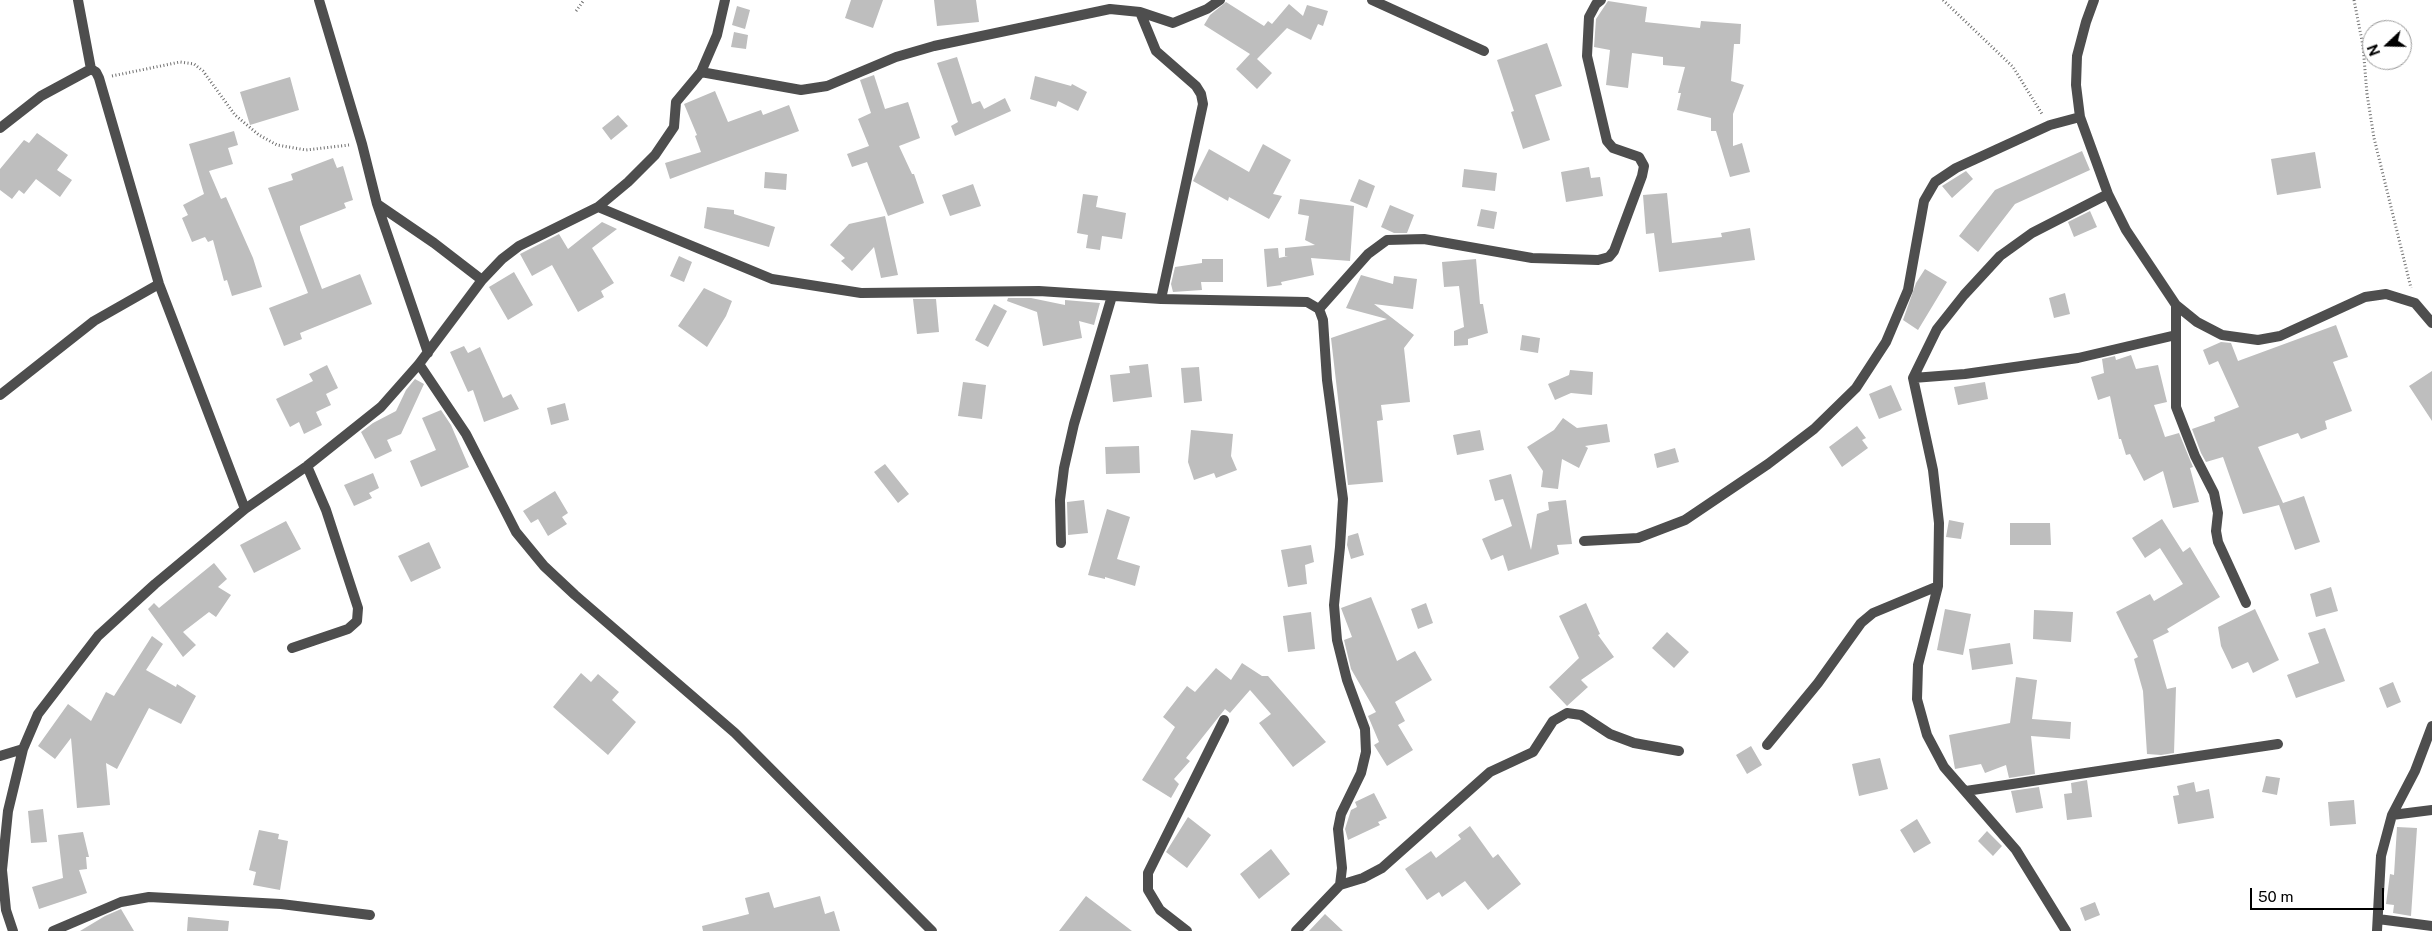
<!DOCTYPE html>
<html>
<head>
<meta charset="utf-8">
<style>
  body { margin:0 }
  #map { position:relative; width:2432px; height:931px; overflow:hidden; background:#fff; font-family:"Public Sans",sans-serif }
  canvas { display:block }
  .north { position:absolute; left:2362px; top:20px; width:50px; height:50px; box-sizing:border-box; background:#fff; border:1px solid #999; border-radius:50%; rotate:249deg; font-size:14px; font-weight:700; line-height:20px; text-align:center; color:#000 }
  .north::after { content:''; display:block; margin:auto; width:18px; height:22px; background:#000; clip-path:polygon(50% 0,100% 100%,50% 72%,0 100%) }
  .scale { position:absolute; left:2250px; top:888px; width:134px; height:22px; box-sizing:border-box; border:2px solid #000; border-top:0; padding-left:6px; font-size:15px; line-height:18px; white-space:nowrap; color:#000; -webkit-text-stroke:4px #fff; paint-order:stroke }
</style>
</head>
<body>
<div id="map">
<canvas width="2432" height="931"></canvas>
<div class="north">N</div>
<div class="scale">50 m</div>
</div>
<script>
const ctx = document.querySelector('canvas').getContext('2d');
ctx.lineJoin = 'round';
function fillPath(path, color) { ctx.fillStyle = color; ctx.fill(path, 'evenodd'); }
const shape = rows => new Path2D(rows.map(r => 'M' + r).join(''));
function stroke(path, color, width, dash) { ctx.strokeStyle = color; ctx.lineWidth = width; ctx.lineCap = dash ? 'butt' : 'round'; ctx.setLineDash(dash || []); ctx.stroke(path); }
fillPath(shape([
  [851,0,883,0,873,28,845,18],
  [934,0,976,0,979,22,937,26],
  [1608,1,1647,7,1645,22,1700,28,1701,21,1741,24,1740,44,1734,44,1731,81,1744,85,1733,114,1733,146,1742,143,1750,172,1730,177,1716,131,1711,131,1711,118,1677,110,1681,93,1678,93,1685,67,1663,65,1663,57,1632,53,1628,88,1606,85,1610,50,1594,47,1596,19],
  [1226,2,1264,26,1268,21,1272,24,1289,4,1303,16,1307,5,1328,11,1323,26,1318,24,1311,40,1287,28,1257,59,1272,73,1257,89,1236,69,1250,54,1204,25,1210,15],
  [737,6,750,10,745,29,732,25],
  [734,32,748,35,746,49,731,47],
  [1547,43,1562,86,1535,95,1550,140,1523,149,1511,112,1514,111,1497,60],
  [957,57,972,104,980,101,984,109,1005,98,1011,111,955,136,951,126,958,122,937,63],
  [874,75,885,109,908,102,920,138,899,146,912,174,914,174,924,203,888,216,867,162,852,167,847,154,869,146,858,119,871,113,860,80],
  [1035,76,1071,86,1072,84,1087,92,1078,111,1058,101,1056,107,1030,99],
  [290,77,299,110,250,125,240,92],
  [715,91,728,122,761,110,763,115,789,105,799,131,670,179,665,163,701,152,695,136,697,135,684,104],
  [618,115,628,126,611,140,602,128],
  [234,131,238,145,228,148,233,164,209,171,221,199,226,197,253,258,262,287,232,296,227,280,224,281,213,240,208,242,205,237,192,242,182,218,188,215,183,205,204,194,189,144],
  [37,133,68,155,57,170,72,180,60,197,36,179,24,194,19,190,12,199,0,190,0,169,24,140,29,143],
  [1263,144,1291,160,1273,194,1282,196,1269,219,1229,197,1228,201,1193,181,1209,149,1249,172],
  [2082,151,2090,170,2015,204,1978,252,1959,236,1995,190],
  [2315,152,2321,188,2277,195,2271,159],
  [333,158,337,168,343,166,353,200,344,203,346,208,300,226,300,230,322,289,360,274,372,304,300,333,302,339,284,346,269,308,308,293,268,188,293,180,291,174],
  [1589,167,1591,178,1600,177,1603,196,1566,202,1561,172],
  [1464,169,1497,173,1495,191,1462,187],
  [1966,171,1973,179,1952,198,1942,186],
  [765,172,787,174,786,190,764,188],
  [1359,179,1375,186,1367,208,1350,201],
  [973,184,981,206,950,216,942,195],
  [1667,193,1672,243,1722,237,1721,233,1750,228,1755,260,1659,272,1654,233,1646,234,1643,195],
  [1083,194,1098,196,1096,207,1126,213,1122,239,1102,236,1100,250,1086,248,1088,235,1077,233],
  [1300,199,1354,206,1350,261,1311,258,1314,275,1281,282,1282,285,1267,287,1264,249,1278,248,1279,258,1288,256,1285,256,1285,248,1315,245,1305,240,1309,216,1298,214],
  [1390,205,1414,215,1407,233,1394,233,1381,227],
  [707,207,734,210,734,214,775,227,769,247,704,228],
  [1481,209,1497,212,1494,229,1477,226],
  [2090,211,2097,227,2074,237,2068,222],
  [885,216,898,275,881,278,874,247,852,271,841,261,845,258,830,245,849,224],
  [602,222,617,229,592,248,614,283,601,291,604,297,578,312,552,265,532,276,520,254,559,234,568,249],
  [679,256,692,262,684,282,670,276],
  [1202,259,1223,259,1223,282,1201,282,1202,290,1173,292,1171,284,1175,267,1202,263],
  [1476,259,1480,304,1483,304,1488,333,1468,339,1468,345,1454,346,1454,331,1464,327,1459,286,1444,287,1442,262],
  [1925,269,1947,282,1918,330,1903,320,1916,283],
  [514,272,533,305,508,320,489,287],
  [1361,275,1393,284,1394,276,1417,279,1413,309,1374,304,1414,335,1404,348,1410,402,1381,405,1383,420,1377,421,1383,482,1348,485,1331,338,1387,319,1346,308],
  [704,288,732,301,726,316,707,347,678,326],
  [2065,293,2070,314,2054,318,2049,298],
  [1008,298,1031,298,1065,305,1065,300,1100,303,1094,325,1079,321,1082,338,1043,346,1037,312,1007,301],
  [913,299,936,299,939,332,917,334],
  [994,304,1007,311,988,347,975,340],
  [2336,325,2348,357,2333,362,2352,411,2325,421,2327,429,2301,439,2298,433,2258,447,2283,503,2304,496,2320,542,2295,550,2279,505,2243,514,2223,457,2206,462,2201,453,2192,429,2215,421,2214,417,2239,407,2218,361,2209,365,2203,350,2221,342,2231,343,2238,361],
  [1522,335,1540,338,1538,353,1520,350],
  [464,346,468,353,480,347,503,398,511,394,519,409,484,422,473,390,468,392,450,352],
  [2131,355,2136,369,2158,365,2167,402,2154,405,2165,437,2179,433,2193,467,2190,468,2199,502,2173,508,2163,471,2144,481,2130,454,2126,455,2121,439,2119,439,2110,396,2098,400,2091,377,2104,373,2102,359,2115,356,2116,360],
  [1148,364,1152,397,1113,402,1110,375,1130,373,1129,366],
  [327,365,338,388,326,394,331,405,316,412,322,425,304,434,299,422,290,427,276,399,313,381,309,374],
  [1199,367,1202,401,1184,403,1181,368],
  [1570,370,1593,372,1592,395,1571,393,1555,400,1548,384,1569,375],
  [2432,371,2432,421,2409,386],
  [415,379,424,384,401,434,387,440,392,451,375,459,361,432,373,423,396,411,406,390],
  [963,382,986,385,982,419,958,416],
  [1985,382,1988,399,1958,405,1954,387],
  [1891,385,1902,410,1879,419,1869,394],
  [565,403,569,420,551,425,547,408],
  [441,410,451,425,469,467,421,487,410,461,436,450,422,418],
  [1563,418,1577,428,1607,424,1610,442,1585,446,1588,448,1579,468,1562,459,1558,489,1541,487,1543,471,1527,447,1554,430],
  [1857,426,1866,438,1862,440,1868,448,1842,467,1829,447],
  [1191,430,1233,434,1231,456,1237,470,1216,478,1214,473,1194,480,1188,462],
  [1480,430,1484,450,1457,455,1453,435],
  [1139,446,1140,473,1106,474,1105,447],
  [1675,448,1679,462,1657,468,1654,454],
  [885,464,909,494,898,503,874,472],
  [373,473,379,488,369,493,372,498,354,506,344,485],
  [1511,474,1531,550,1537,514,1549,510,1548,502,1566,500,1572,544,1557,545,1559,554,1508,571,1503,555,1491,560,1482,539,1512,526,1503,499,1495,501,1489,480],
  [555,491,568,513,562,517,567,524,548,536,538,519,531,523,523,511],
  [1084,500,1088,533,1068,535,1067,502],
  [1107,509,1130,517,1117,559,1140,566,1135,586,1105,577,1105,579,1088,575],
  [2162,519,2183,552,2190,547,2220,597,2167,629,2169,632,2153,640,2167,689,2176,687,2174,753,2161,755,2147,754,2143,691,2134,659,2138,657,2116,612,2150,594,2154,601,2183,584,2160,548,2145,558,2132,538],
  [1949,520,1964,523,1961,539,1946,537],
  [286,521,301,549,254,573,240,545],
  [2010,523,2050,523,2051,545,2010,545],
  [1358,533,1364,555,1351,559,1347,545,1348,536],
  [429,542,441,568,411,582,398,556],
  [1311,545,1314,562,1305,565,1307,584,1288,587,1281,550],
  [214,563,227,579,218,587,231,595,216,617,209,612,183,632,196,645,183,657,148,609,154,603,159,608],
  [2331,587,2338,611,2316,617,2310,594],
  [1371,597,1397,661,1415,651,1432,680,1395,702,1405,721,1398,725,1413,750,1387,766,1374,745,1379,742,1368,716,1376,712,1351,669,1344,640,1352,637,1341,608],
  [1426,603,1433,623,1418,629,1411,609],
  [1586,603,1600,634,1598,635,1614,657,1581,680,1588,687,1567,706,1549,687,1579,658,1559,616],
  [1945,609,1971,614,1963,655,1937,650],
  [2255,609,2279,660,2253,673,2248,662,2232,669,2221,646,2218,627],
  [2034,610,2073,612,2071,642,2033,639],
  [1311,612,1315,649,1288,652,1283,616],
  [2325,628,2345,681,2296,698,2287,675,2319,663,2308,633],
  [1667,632,1689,652,1674,668,1652,648],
  [152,636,163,644,146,670,176,687,177,684,196,696,181,724,149,708,117,769,106,763,110,805,77,808,71,738,55,759,38,746,68,704,91,721,106,692,114,696],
  [2010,643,2013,664,1972,670,1969,649],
  [1242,663,1262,676,1268,676,1326,742,1293,767,1259,723,1271,714,1250,690,1230,713,1225,709,1186,758,1190,761,1174,779,1179,784,1171,798,1142,780,1175,727,1163,717,1187,686,1195,692,1216,668,1231,680],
  [581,673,591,682,598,674,619,692,612,700,636,722,608,755,553,707],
  [2016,677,2037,680,2032,719,2071,722,2070,739,2031,736,2035,774,2009,778,2006,765,1985,773,1981,764,1955,769,1949,735,2010,723],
  [2393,682,2401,702,2387,708,2379,688],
  [1751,746,1762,765,1747,774,1736,755],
  [1880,758,1888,789,1859,796,1852,764],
  [2266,776,2280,778,2277,795,2262,792],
  [2087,780,2092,817,2067,820,2064,794,2072,793,2071,783],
  [2194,782,2196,792,2209,789,2214,818,2178,824,2173,796,2179,795,2177,786],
  [2039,787,2043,808,2016,813,2011,791],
  [1374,793,1387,818,1378,822,1380,825,1348,840,1345,829,1351,810,1357,807,1355,802],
  [2354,800,2356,824,2330,826,2328,802],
  [43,809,47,842,31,843,28,811],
  [1188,817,1211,835,1187,868,1166,852],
  [1917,819,1931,843,1914,853,1900,830],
  [1470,826,1493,858,1498,854,1521,884,1488,910,1465,881,1442,897,1439,892,1427,900,1405,869,1431,851,1436,858,1461,839,1458,835],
  [2397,827,2417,828,2411,916,2393,913,2394,905,2386,904,2390,874,2394,875],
  [259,830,279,834,278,839,288,841,280,890,253,885,256,872,249,870],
  [1987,831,2002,846,1993,856,1978,841],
  [83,832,89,857,86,857,87,869,79,870,87,893,39,909,32,887,63,878,58,835],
  [1271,849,1290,874,1259,899,1240,874],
  [769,892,774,908,820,896,825,914,834,911,840,931,703,931,702,926,749,914,745,898],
  [1086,896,1132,931,1059,931],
  [2095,902,2100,915,2085,921,2080,908],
  [121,909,134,931,80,931,105,916],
  [1325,914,1343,931,1309,931],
  [188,917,229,921,228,931,187,931]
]), '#bebebe');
stroke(shape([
  [1943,0,2013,67,2042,114],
  [2354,0,2363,46,2367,94,2374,138,2411,288],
  [576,11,584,0],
  [112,76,180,62,194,64,203,71,235,115,259,135,277,145,306,150,349,145]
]), '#707070', 3, [1, 2.5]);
stroke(shape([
  [78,0,91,69],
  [319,0,362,144,377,204,428,353],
  [1372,0,1484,51],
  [2094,0,2086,22,2077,56,2076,85,2080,117,2108,194,2126,230,2176,305,2197,322,2222,335,2258,340,2280,336,2365,297,2386,294,2415,303,2432,323],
  [1140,12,1156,51,1196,86,1201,94,1203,104,1161,299],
  [701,72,801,90,827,86,896,57,934,46,1110,9,1140,12,1173,23,1207,9,1220,0],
  [0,128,41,96,91,69,96,72,99,78,159,284,245,509],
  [377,204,434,243,482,280],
  [598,207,772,279,861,293,1039,291,1161,299,1307,302,1319,309,1323,320,1327,380,1343,499,1340,547,1334,605,1337,640,1347,680,1365,729,1366,752,1361,773,1341,814,1338,829,1342,868,1340,885,1296,931],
  [2176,305,2176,407,2195,456,2214,493,2218,513,2216,531,2218,542,2246,603],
  [1319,309,1368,254,1387,240,1424,239,1532,258,1598,260,1609,257,1614,251,1642,176,1644,166,1639,157,1613,148,1607,141,1587,56,1589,17,1596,4,1601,0],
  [419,364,466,434,516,532,544,566,575,595,735,733,932,931],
  [1913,378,1965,374,2078,358,2176,335],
  [0,395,94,321,159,284],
  [1584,541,1638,538,1685,520,1768,464,1814,429,1856,388,1886,342,1908,290,1924,201,1935,182,1956,168,2050,125,2080,117],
  [1061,543,1060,500,1064,468,1074,424,1112,296],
  [292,648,348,629,357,621,358,608,326,510,307,466],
  [1767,745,1818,683,1861,623,1873,613,1938,586],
  [0,756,23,749],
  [1966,791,2278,744],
  [2392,815,2432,810],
  [1340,885,1363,878,1382,868,1490,772,1533,752,1553,721,1567,713,1581,715,1610,734,1634,743,1679,751],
  [2378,919,2432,926],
  [13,931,6,910,2,870,8,811,23,749,38,714,98,636,155,584,245,509,307,466,381,407,419,364,482,280,502,259,519,246,598,207,628,182,655,155,674,127,676,102,701,72,717,35,725,0],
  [53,931,121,902,149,897,281,904,370,915],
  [1187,931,1160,910,1148,890,1148,873,1224,720],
  [2066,931,2016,850,1944,767,1927,735,1917,699,1918,665,1938,586,1939,523,1933,470,1913,378,1937,329,1964,295,2000,256,2032,233,2108,194],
  [2377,931,2381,856,2392,815,2415,771,2432,726]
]), '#4e4e4e', 10);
</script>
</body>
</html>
